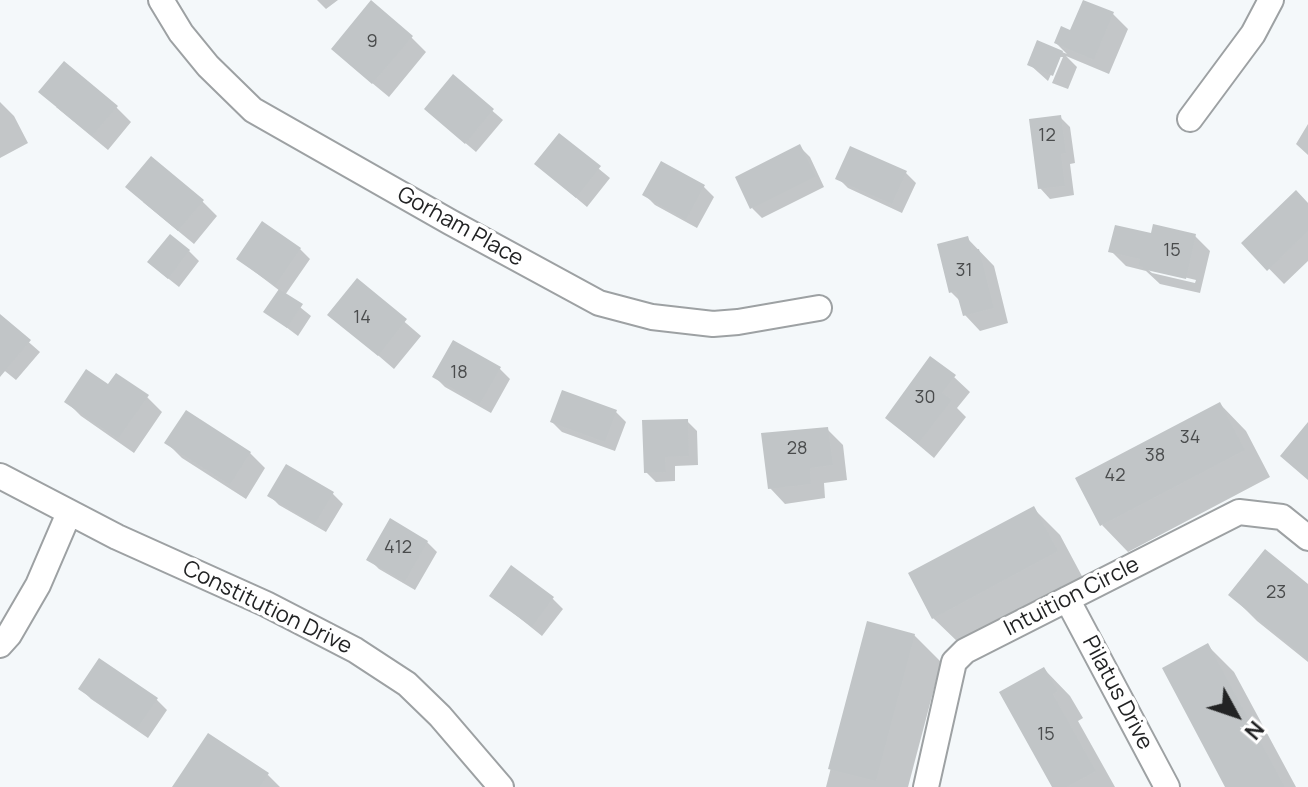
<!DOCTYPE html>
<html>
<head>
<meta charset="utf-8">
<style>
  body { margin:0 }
  #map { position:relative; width:1308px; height:787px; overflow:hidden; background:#f4f8fa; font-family:Manrope,sans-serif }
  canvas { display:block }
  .north { position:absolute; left:1196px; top:675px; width:80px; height:80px; -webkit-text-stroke:6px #fff; paint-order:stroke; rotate:130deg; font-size:22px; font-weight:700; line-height:32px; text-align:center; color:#222324 }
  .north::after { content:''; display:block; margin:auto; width:28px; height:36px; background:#222324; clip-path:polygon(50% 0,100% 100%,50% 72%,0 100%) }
</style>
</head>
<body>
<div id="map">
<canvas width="1308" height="787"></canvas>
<div class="north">N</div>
</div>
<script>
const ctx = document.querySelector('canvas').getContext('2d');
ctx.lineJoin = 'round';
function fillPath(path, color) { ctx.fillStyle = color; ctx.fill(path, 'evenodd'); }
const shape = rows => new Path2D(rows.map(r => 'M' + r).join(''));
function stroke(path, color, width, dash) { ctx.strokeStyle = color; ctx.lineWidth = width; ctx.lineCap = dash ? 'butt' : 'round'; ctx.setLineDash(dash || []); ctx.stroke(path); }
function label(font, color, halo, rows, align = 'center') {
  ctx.font = font + ' Manrope,sans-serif'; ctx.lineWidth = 7; ctx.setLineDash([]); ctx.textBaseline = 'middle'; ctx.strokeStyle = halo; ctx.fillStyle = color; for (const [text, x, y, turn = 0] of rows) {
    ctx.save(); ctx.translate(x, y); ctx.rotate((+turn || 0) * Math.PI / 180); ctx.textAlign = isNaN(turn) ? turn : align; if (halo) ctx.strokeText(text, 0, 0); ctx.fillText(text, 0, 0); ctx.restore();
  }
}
fillPath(shape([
  [317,0,338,0,326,9],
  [1113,14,1128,29,1109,74,1066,56,1077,67,1068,89,1052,83,1063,57,1059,57,1048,81,1029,64,1038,42,1067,54,1056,43,1071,32],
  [411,37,426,52,389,97,348,63],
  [453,77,503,120,476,152,437,119],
  [0,102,14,116,28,143,0,158],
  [56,107,116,107,131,122,108,150],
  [1060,117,1070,127,1075,163,1070,164,1074,195,1050,199,1040,188],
  [1308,124,1308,155,1296,144],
  [559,136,610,178,587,207,536,164],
  [800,147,810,157,824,187,762,218,752,208],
  [662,164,704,187,714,197,697,228,655,205,645,195],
  [906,173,916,183,902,213,848,188,838,178],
  [202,201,217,216,194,244,143,202],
  [1308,205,1308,261,1284,284,1244,243],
  [1152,235,1195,236,1210,251,1200,293,1160,284,1146,271,1126,266,1111,251],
  [1146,268,1196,280,1195,283,1152,273],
  [967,238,994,266,1008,323,980,331,965,315,961,302,951,292],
  [300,249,310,259,285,295,311,316,298,336,266,312,280,291,238,259],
  [189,251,199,261,179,287,160,272],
  [357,281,421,336,394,369,330,314],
  [0,317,40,352,16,380,0,367],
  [453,343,500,369,510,379,491,413,445,387,435,377],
  [954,377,970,392,957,408,966,417,934,458,887,418],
  [109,387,147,397,162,412,134,453,81,416,66,401],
  [1220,404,1246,431,1270,477,1128,552,1102,525],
  [616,412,626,422,615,451,562,432,552,422],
  [687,421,697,431,698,465,675,466,675,481,656,482,646,472],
  [828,430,843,445,847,480,824,483,825,498,785,504,770,488],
  [167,443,250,453,265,468,246,499,182,458],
  [333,494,343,504,326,532,279,505,269,495],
  [1033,508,1060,535,1083,578,960,644,933,618],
  [427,542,437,552,415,590,379,569,369,559],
  [1308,587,1308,662,1257,621,1231,595],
  [491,595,553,599,563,609,542,636],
  [868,624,914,635,941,662,908,787,826,787],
  [1208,646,1234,672,1296,787,1228,787],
  [1044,669,1070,696,1083,718,1078,721,1115,787,1054,787],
  [81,689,157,700,167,710,148,738,91,699],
  [268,775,280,787,174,787]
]), '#0003');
fillPath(shape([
  [371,0,413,36,372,84,331,49],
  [1083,0,1114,12,1094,60,1054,43,1061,26,1070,30],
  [1037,40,1063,51,1053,76,1027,65],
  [64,61,118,106,92,136,38,92],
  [453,74,494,109,465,144,424,109],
  [1061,115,1066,153,1061,154,1065,186,1038,189,1029,119],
  [559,133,601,166,576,198,534,164],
  [800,144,816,176,750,209,735,177],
  [850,146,907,171,892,204,835,179],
  [151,156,204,200,178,231,125,187],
  [661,161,705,185,686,220,642,195],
  [1296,190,1308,203,1308,231,1267,271,1241,243],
  [262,221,301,248,275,286,236,259],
  [1153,224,1196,234,1186,279,1142,269,1143,267,1138,266,1140,259,1108,252,1115,225,1151,233],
  [170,234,190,250,168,279,147,262],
  [968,236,972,250,979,249,994,308,963,316,956,291,949,293,937,244],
  [357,278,407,319,378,356,327,315],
  [279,289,303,304,287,328,263,312],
  [0,314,31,340,0,377],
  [453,340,501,367,480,404,432,377],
  [930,356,956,375,942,393,952,400,918,444,885,418],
  [86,369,108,384,116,373,149,395,118,439,64,402],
  [562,390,617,410,605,442,550,422],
  [1220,402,1245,450,1100,526,1075,478],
  [186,410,251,452,230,485,164,443],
  [688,419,689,456,665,457,666,472,644,473,642,420],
  [1308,422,1308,480,1280,456],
  [828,427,833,465,810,468,811,484,768,489,761,433],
  [286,464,334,492,315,524,267,496],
  [1034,506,1058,551,932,619,908,573],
  [390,518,428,541,405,582,366,560],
  [1265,549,1308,584,1308,660,1228,595],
  [511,565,554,597,532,627,489,596],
  [867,621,915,634,876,781,828,769],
  [1208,643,1285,787,1225,787,1162,668],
  [99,658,158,698,137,729,78,689],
  [1044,667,1058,691,1053,694,1096,771,1067,787,1052,787,999,692],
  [208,733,269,773,260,787,172,787]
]), '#c1c5c7');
const street = shape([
  [161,0,181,33,208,66,253,110,450,222,599,303,652,317,713,324,738,322,819,308],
  [1190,119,1253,34,1271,0],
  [0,476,117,537,266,604,355,650,407,684,440,716,501,787],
  [1067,599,1167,787],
  [0,645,9,635,38,585,69,513],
  [926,787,954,662,965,651,1239,512,1282,517,1308,538]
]);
stroke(street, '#9da1a3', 28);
stroke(street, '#fff', 24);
label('18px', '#4a4c4d', null, [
  ["9",372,42],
  ["12",1047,136],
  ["15",1172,251],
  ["31",964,271],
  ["14",362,318],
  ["18",459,373],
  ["30",925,398],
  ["34",1190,438],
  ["28",797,449],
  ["38",1155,456],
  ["42",1115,476],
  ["412",398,548],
  ["23",1276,593],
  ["15",1046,735]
]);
label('22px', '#222324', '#fff', [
  ["Gorham Place",460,227,29],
  ["Intuition Circle",1072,597,-27],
  ["Constitution Drive",267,608,26],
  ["Pilatus Drive",1117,693,62]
]);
</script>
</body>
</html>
